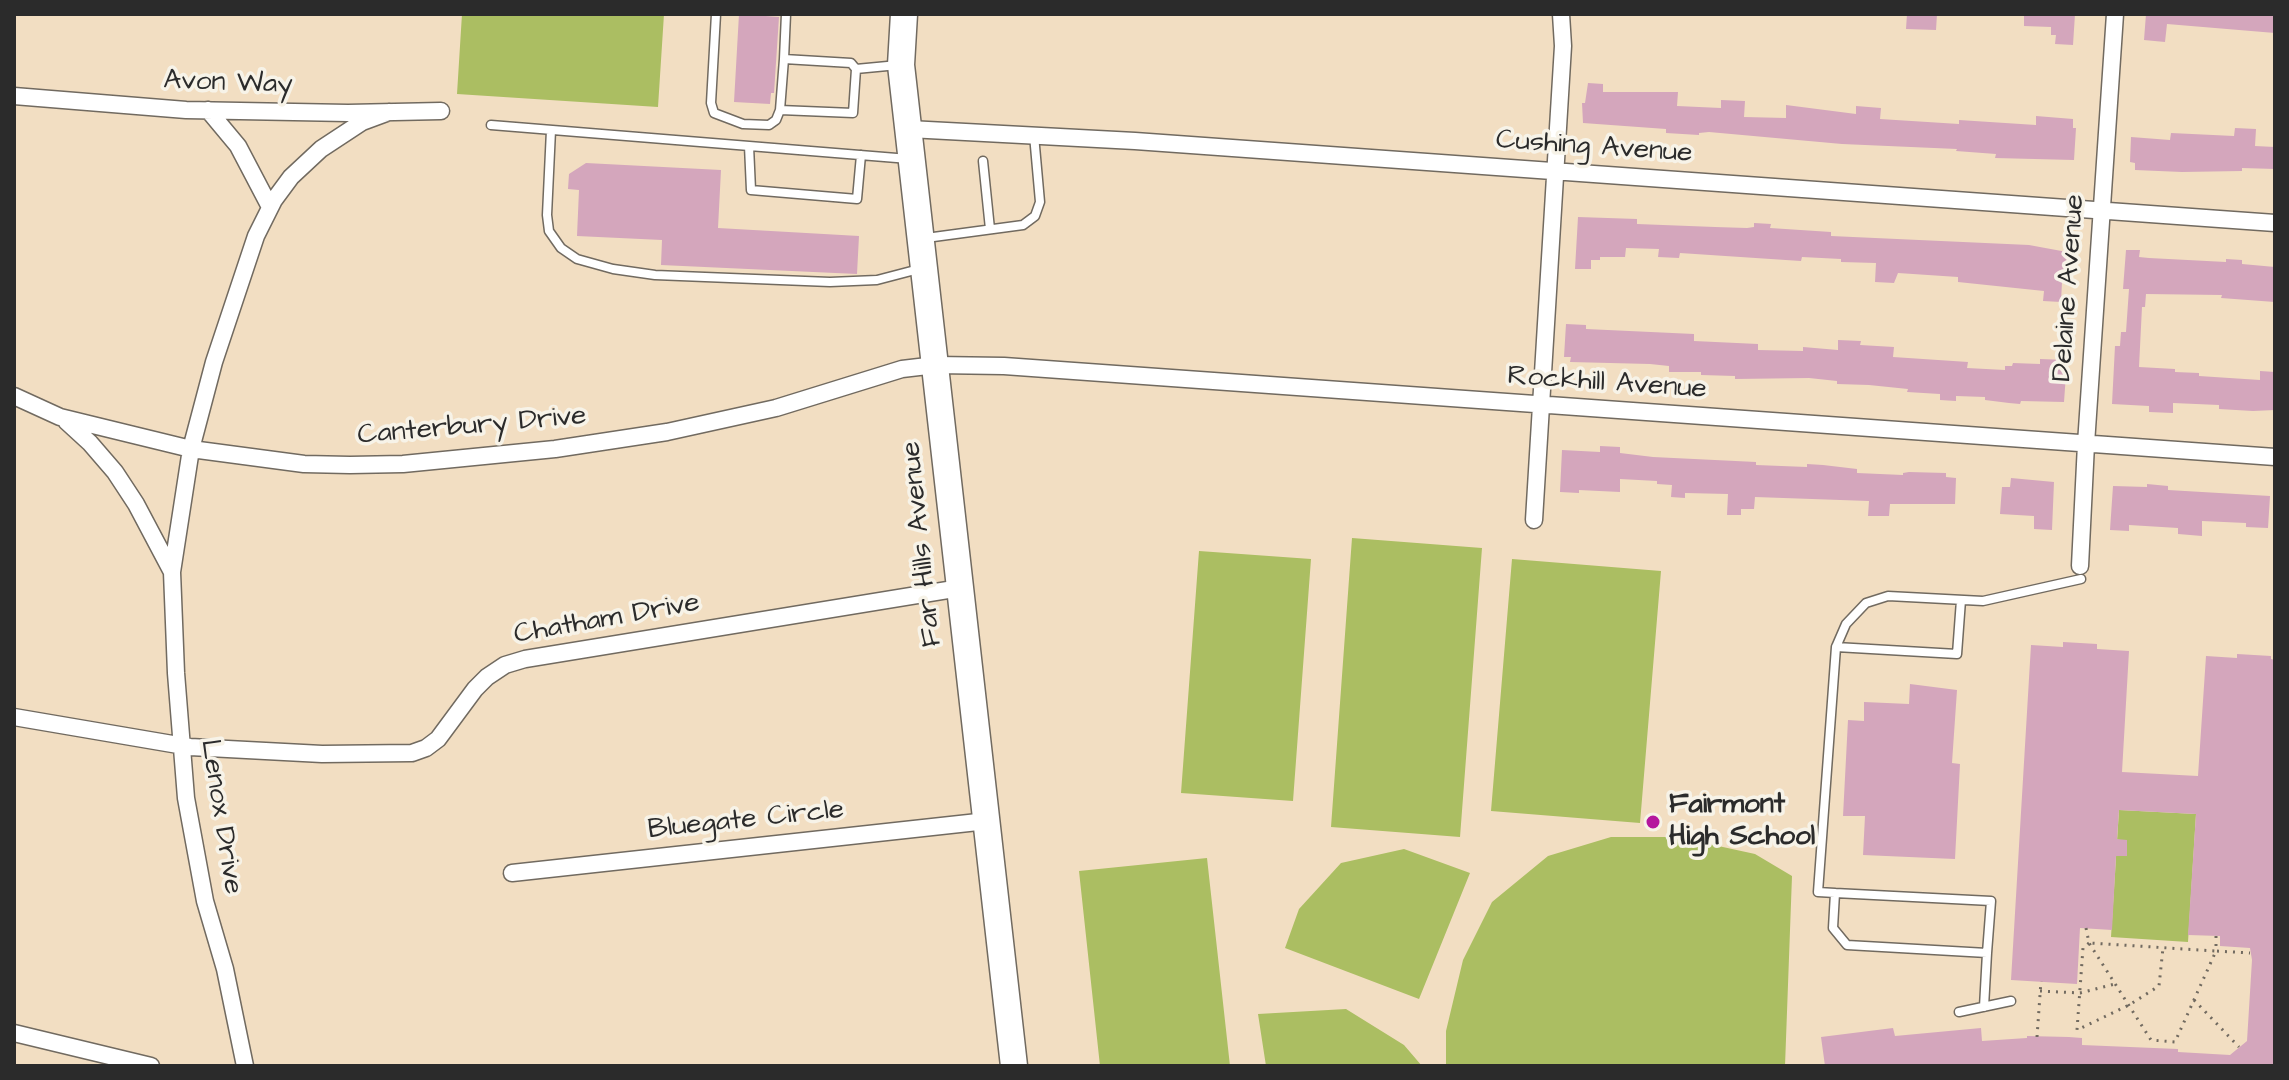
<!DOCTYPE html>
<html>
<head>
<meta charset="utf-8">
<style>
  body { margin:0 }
  #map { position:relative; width:2289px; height:1080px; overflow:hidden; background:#f2dec2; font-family:"Architects Daughter",sans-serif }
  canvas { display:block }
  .frame { position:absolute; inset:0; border:16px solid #2b2b2b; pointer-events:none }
</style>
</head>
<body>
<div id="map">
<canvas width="2289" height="1080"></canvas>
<div class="frame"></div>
</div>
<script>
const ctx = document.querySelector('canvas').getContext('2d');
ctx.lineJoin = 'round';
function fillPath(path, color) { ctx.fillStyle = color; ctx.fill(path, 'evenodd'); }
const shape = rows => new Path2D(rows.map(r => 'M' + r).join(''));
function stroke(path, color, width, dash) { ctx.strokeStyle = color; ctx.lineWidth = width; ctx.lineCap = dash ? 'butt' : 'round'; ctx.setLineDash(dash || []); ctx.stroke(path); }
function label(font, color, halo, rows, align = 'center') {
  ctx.font = font + ' "Architects Daughter",sans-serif'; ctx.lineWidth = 7; ctx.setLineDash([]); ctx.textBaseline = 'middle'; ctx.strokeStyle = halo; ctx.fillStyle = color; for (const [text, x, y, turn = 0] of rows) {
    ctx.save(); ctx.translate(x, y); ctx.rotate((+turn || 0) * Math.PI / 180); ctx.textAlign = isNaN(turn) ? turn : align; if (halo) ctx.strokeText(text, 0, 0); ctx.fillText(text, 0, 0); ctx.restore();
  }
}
fillPath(shape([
  [462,14,664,14,658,107,457,94],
  [1352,538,1482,548,1460,837,1331,827],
  [1199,551,1311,559,1293,801,1181,793],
  [1512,559,1661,571,1640,823,1491,811],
  [2119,810,2196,814,2188,942,2111,937],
  [1611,837,1677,837,1755,854,1792,876,1785,1066,1446,1066,1446,1031,1463,960,1492,902,1548,856],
  [1404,849,1470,873,1419,999,1285,948,1299,909,1341,863],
  [1207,858,1230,1066,1100,1066,1079,871],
  [1346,1009,1404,1045,1422,1066,1266,1066,1258,1014]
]), '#abbe62');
fillPath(shape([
  [739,14,779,17,774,93,771,93,770,104,734,102],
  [1907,14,1937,14,1936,30,1906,29],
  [2024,14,2075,14,2073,45,2055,44,2056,35,2051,35,2051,27,2024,26],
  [2146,14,2275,14,2275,33,2167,24,2165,42,2144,40],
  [1588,83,1603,84,1603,92,1678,92,1677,106,1721,108,1721,100,1745,101,1744,117,1786,118,1786,105,1856,114,1856,106,1881,108,1880,119,1959,124,1959,120,2036,125,2036,116,2073,119,2073,128,2076,128,2074,160,1995,158,1996,154,1956,151,1957,149,1842,144,1709,132,1699,133,1699,135,1666,133,1666,129,1583,123,1582,103,1585,103],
  [2235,128,2256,129,2255,146,2275,147,2275,169,2242,168,2242,171,2182,172,2135,170,2135,163,2130,162,2131,137,2170,140,2171,133,2234,136],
  [586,163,721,170,718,228,859,236,857,274,661,265,662,240,577,236,579,190,568,189,569,174],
  [1578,217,1637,219,1637,224,1715,227,1747,228,1754,227,1754,223,1771,224,1770,228,1831,232,1831,236,2029,245,2067,252,2065,282,2062,282,2061,302,2043,301,2044,291,1958,282,1958,277,1898,273,1894,283,1875,282,1876,263,1841,262,1841,259,1802,257,1801,261,1680,253,1679,258,1658,257,1659,249,1626,248,1625,257,1600,257,1600,260,1591,260,1591,269,1575,269],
  [2126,250,2140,250,2139,257,2149,258,2226,262,2226,259,2242,260,2242,264,2275,267,2275,302,2221,298,2222,295,2146,294,2145,307,2142,307,2139,367,2175,369,2175,372,2199,373,2199,376,2260,380,2260,371,2275,372,2275,410,2253,411,2219,409,2219,405,2173,403,2173,413,2149,412,2149,406,2112,404,2115,346,2120,346,2121,332,2126,332,2129,289,2123,289],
  [1566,324,1586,325,1586,329,1694,334,1694,341,1758,344,1758,350,1803,351,1803,347,1838,350,1838,340,1861,341,1860,345,1894,347,1893,357,1968,362,1967,368,2005,370,2005,366,2012,366,2013,363,2040,364,2040,359,2067,360,2064,402,2021,401,2020,404,2009,403,1985,400,1985,397,1956,396,1956,401,1940,400,1940,394,1907,392,1908,389,1869,385,1837,384,1837,381,1809,378,1735,379,1735,376,1701,375,1701,372,1669,372,1669,366,1650,364,1570,362,1571,357,1564,357],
  [1600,446,1620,447,1620,453,1653,457,1756,462,1756,465,1807,467,1807,464,1823,465,1857,469,1857,473,1903,475,1903,473,1909,472,1946,473,1946,477,1956,478,1955,504,1890,504,1889,516,1868,516,1869,501,1755,497,1754,509,1741,509,1741,515,1727,515,1728,494,1685,493,1685,498,1671,497,1672,485,1657,484,1657,481,1620,479,1620,492,1579,490,1579,493,1560,492,1562,450,1600,452],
  [2011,478,2054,482,2052,530,2034,529,2034,516,2000,514,2002,487,2010,487],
  [2147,484,2168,486,2168,490,2270,496,2268,528,2246,527,2246,523,2202,521,2202,536,2178,534,2178,528,2129,525,2129,531,2110,530,2113,486,2147,487],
  [2063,642,2097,644,2097,649,2129,651,2122,772,2198,776,2206,656,2237,658,2237,654,2271,656,2271,659,2275,660,2275,1066,1825,1066,1821,1037,1893,1028,1895,1036,1981,1028,1982,1041,2027,1038,2027,1036,2069,1037,2082,1038,2082,1045,2178,1049,2178,1052,2230,1055,2247,1041,2252,960,2250,948,2220,946,2220,936,2188,935,2196,814,2119,810,2117,839,2127,840,2127,856,2116,856,2112,930,2080,928,2077,984,2011,980,2031,645,2063,647],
  [1910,684,1957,690,1952,763,1960,764,1955,859,1863,855,1865,816,1843,816,1848,720,1864,721,1864,702,1909,704]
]), '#d4a6bc');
const service = shape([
  [716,14,711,103,714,113,743,124,769,125,776,120,780,110,784,59,851,63,856,69,898,65],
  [784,59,786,14],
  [780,110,853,113,856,69],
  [491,125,909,159],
  [551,130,547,215,549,231,561,248,577,259,613,269,655,275,830,282,877,280,919,269],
  [749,146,751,190,857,199,861,155],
  [983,161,990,229],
  [926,238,1023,225,1035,216,1040,202,1034,135],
  [1836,647,1957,654,1961,600],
  [1835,893,1818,892,1836,647,1846,624,1866,603,1888,596,1983,601,2081,579],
  [1835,893,1991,901,1987,953,1847,945,1833,928,1835,893],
  [1984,1007,1987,953],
  [1959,1012,2011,1001]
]);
const minor = shape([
  [14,96,186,110,348,113,441,111],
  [208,110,238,146,270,207],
  [909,129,1135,141,2275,223],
  [14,396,60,417,191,449,304,464,350,465,403,464,555,449,667,432,776,408,902,369,936,365,1004,366,2275,457],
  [66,421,90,443,115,472,136,504,172,572],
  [1534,520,1563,46,1561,14],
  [2080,566,2086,444,2115,14],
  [14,717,190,747,322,754,412,753,426,748,438,739,475,689,487,677,505,665,525,659,960,588],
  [512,873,987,821],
  [14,1033,151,1066],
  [245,1066,225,969,205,901,186,798,176,673,172,572,191,449,214,362,256,236,274,200,291,177,321,149,362,122,389,112]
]);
const primary = shape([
  [904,14,901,65,1014,1066]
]);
stroke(service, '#716a60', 11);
stroke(minor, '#716a60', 19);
stroke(primary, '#716a60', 29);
stroke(shape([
  [2086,928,2089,943,2151,1040,2175,1042,2216,951,2089,943],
  [2216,936,2216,951,2250,953],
  [2089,943,2083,948,2077,1030,2129,1005,2159,986,2163,948],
  [2040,991,2080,993,2115,984],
  [2194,1000,2239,1047],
  [2037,1037,2041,981]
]), '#716a60', 3, [2, 6]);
stroke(service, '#fff', 8);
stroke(minor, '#fff', 16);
stroke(primary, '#fff', 26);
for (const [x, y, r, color] of [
  [1653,822,8,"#b5179e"]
]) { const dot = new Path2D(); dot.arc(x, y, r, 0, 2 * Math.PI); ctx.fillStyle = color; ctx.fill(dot); stroke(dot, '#f7f3e8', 3); }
label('28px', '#2b2b2b', '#f7f3e8', [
  ["Avon Way",228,84,2],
  ["Cushing Avenue",1594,148,4],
  ["Delaine Avenue",2070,288,-86],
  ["Rockhill Avenue",1607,384,4],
  ["Canterbury Drive",472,427,-5],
  ["Far Hills Avenue",923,544,-96],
  ["Chatham Drive",607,620,-10],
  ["Lenox Drive",220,817,81],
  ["Bluegate Circle",746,821,-6]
]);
label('bold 28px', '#2b2b2b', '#f7f3e8', [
  ["Fairmont",1669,806],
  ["High School",1669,838]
], 'left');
</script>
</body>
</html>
